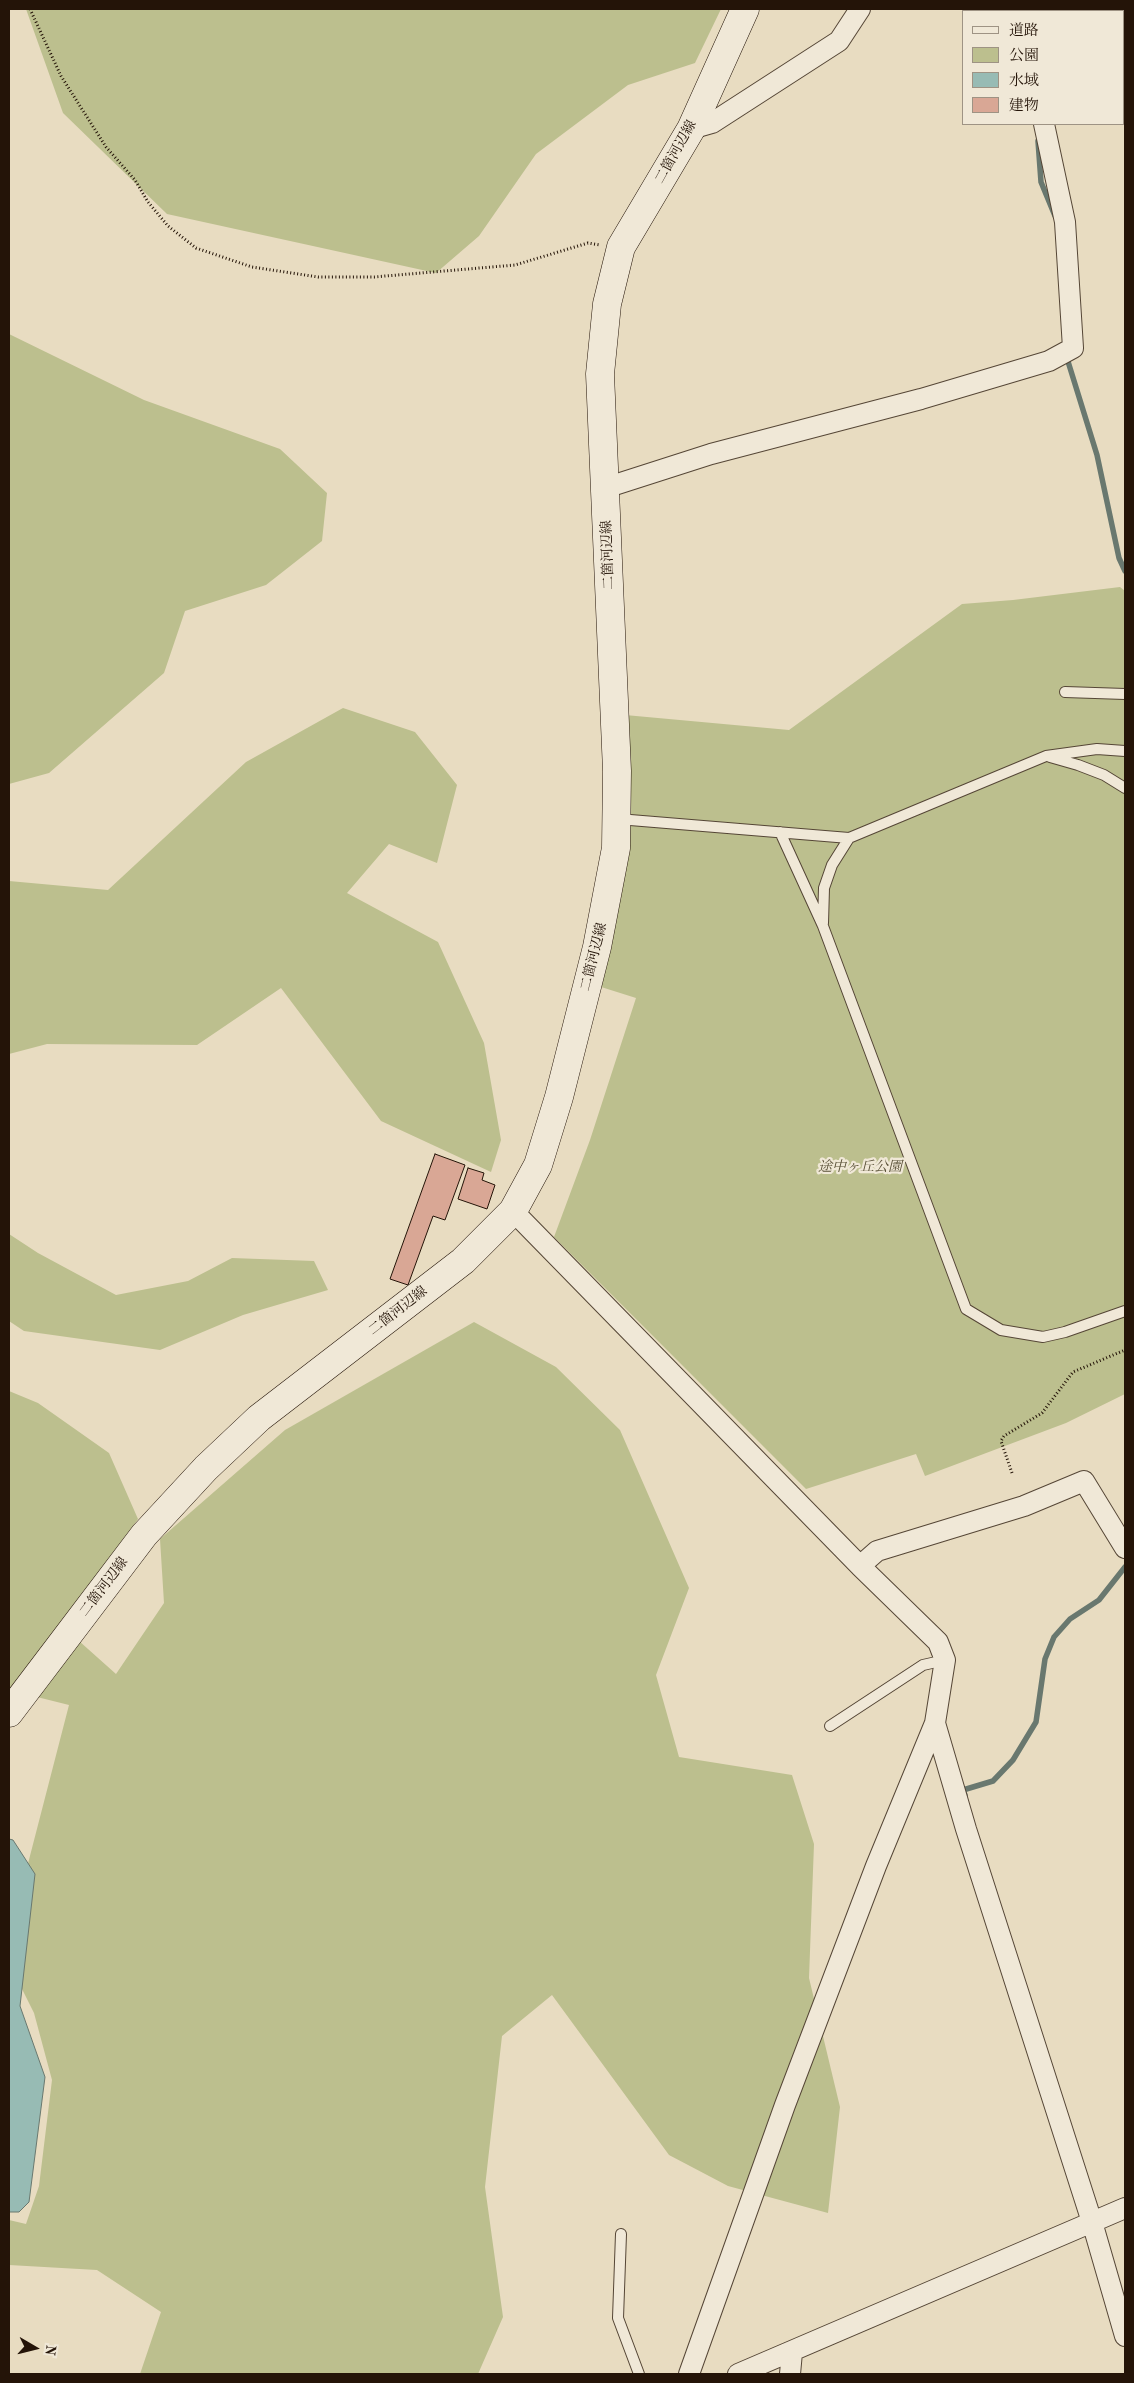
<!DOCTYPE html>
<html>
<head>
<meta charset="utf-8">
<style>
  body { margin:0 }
  #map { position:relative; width:1134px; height:2383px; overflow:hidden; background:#e8dcc1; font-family:"Old Standard TT","Noto Serif JP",serif }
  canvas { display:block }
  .frame { position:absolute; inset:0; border:10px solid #241408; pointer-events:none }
  .legend { position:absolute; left:962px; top:10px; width:162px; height:115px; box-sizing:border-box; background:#f0e8d7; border:1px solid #9e9384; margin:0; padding:6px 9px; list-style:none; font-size:15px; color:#241408 }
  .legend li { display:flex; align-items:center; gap:10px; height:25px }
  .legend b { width:25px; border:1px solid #9e9384 }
  .north { position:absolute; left:10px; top:2323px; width:50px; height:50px; -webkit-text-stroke:4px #f0e8d7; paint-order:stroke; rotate:98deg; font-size:14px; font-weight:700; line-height:20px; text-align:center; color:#241408 }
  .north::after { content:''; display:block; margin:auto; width:18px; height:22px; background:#241408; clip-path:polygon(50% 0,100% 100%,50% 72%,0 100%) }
</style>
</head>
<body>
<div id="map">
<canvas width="1134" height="2383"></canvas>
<div class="frame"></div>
<ul class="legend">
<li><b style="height:6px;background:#f0e8d7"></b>道路</li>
<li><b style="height:14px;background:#bcbf8e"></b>公園</li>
<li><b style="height:14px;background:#97bbb4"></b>水域</li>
<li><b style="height:14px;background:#d9a795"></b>建物</li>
</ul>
<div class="north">N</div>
</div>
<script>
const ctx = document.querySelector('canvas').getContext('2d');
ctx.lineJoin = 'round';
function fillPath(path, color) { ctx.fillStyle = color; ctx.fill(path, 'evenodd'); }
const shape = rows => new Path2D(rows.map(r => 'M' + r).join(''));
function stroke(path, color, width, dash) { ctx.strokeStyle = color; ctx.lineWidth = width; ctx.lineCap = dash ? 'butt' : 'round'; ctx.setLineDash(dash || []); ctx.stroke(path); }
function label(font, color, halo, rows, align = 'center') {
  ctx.font = font + ' "Old Standard TT","Noto Serif JP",serif'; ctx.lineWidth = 4.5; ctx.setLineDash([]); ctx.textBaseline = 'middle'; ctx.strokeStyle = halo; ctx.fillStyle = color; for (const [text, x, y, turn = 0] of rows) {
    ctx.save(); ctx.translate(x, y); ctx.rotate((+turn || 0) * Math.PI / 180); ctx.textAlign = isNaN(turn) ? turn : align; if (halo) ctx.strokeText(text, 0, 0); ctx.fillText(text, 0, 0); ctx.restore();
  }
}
fillPath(shape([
  [26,9,721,9,695,63,628,85,536,154,479,236,436,273,167,214,63,113],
  [9,334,144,400,280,449,327,493,322,541,266,585,185,611,164,673,49,773,9,784],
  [1120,587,1125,591,1125,1394,1066,1423,925,1476,916,1454,806,1489,554,1237,590,1140,636,998,598,986,623,883,630,800,625,715,789,730,962,604,1013,600],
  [343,708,415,732,457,785,437,863,389,844,347,893,438,942,484,1043,501,1140,491,1172,381,1121,281,988,197,1045,47,1044,9,1054,9,881,108,890,246,762],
  [9,1234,38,1253,116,1295,188,1281,232,1258,314,1261,328,1290,243,1315,160,1350,24,1331,9,1321],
  [474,1322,556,1367,620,1430,689,1588,656,1675,679,1757,792,1775,814,1844,809,1978,840,2107,828,2213,728,2186,669,2155,552,1995,502,2036,485,2187,503,2317,478,2374,140,2374,161,2312,97,2270,9,2265,9,2220,26,2224,39,2186,52,2080,34,2013,17,1979,24,1879,69,1705,9,1690,9,1391,38,1403,109,1453,138,1519,60,1624,116,1674,164,1603,160,1539,285,1430]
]), '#bcbf8e');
const water = shape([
  [9,1839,13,1840,35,1874,20,2006,45,2077,29,2202,19,2212,9,2212,9,1839]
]);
fillPath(water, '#97bbb4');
stroke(water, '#69786f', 1);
stroke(shape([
  [997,9,998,11],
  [1038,141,1041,182,1055,216],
  [1066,355,1097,455,1119,558,1125,571],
  [965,1795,963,1790,993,1781,1013,1760,1036,1722,1045,1659,1054,1637,1070,1619,1099,1600,1125,1567]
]), '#69786f', 5.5);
const building = shape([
  [435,1154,465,1165,445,1220,433,1216,408,1285,390,1279,435,1154],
  [468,1168,484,1173,482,1180,495,1185,487,1209,458,1199,468,1168]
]);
fillPath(building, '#d9a795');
stroke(building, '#241408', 1);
const service = shape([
  [1065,692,1125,694],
  [1050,757,1078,765,1104,775,1125,788],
  [618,819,849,838,1046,756,1097,749,1125,751],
  [780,832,823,926,966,1309,1001,1330,1043,1337,1065,1332,1125,1311],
  [823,923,824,888,832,865,849,838],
  [830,1726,923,1665,945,1660],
  [621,2234,618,2318,639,2374]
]);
const minor = shape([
  [1009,9,1010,11],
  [691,129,712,123,839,41,860,9],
  [605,488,711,454,921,399,1049,361,1073,348,1065,222,1044,124],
  [513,1211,860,1566,938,1642,945,1660,935,1723,876,1866,785,2105,689,2374],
  [860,1566,877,1551,1024,1506,1084,1481,1125,1548],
  [935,1723,966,1829,1092,2222,1125,2336],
  [738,2374,1125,2208],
  [790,2374,792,2352]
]);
const secondary = shape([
  [9,1713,144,1535,206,1468,259,1418,463,1261,513,1211,538,1165,559,1097,597,947,616,848,617,771,600,374,607,304,621,247,691,129,745,9]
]);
stroke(service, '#554636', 12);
stroke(minor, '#554636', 22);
stroke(secondary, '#241408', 29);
stroke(shape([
  [30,9,61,76,106,147,135,180,148,202,168,226,196,248,252,267,318,277,374,277,515,265,588,243,600,245],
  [1012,1473,1001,1441,1004,1436,1042,1413,1073,1372,1125,1350]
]), '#241408', 3, [1, 2.5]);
stroke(service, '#f0e8d7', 10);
stroke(minor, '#f0e8d7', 20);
stroke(secondary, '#f0e8d7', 28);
label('14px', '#241408', '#f0e8d7', [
  ["二箇河辺線",676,152,-61],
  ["二箇河辺線",608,555,-92],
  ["二箇河辺線",594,957,-76],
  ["二箇河辺線",398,1311,-38],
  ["二箇河辺線",104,1587,-53]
]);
label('italic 14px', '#595037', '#f0e8d7', [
  ["途中ヶ丘公園",860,1167]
]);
</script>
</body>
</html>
